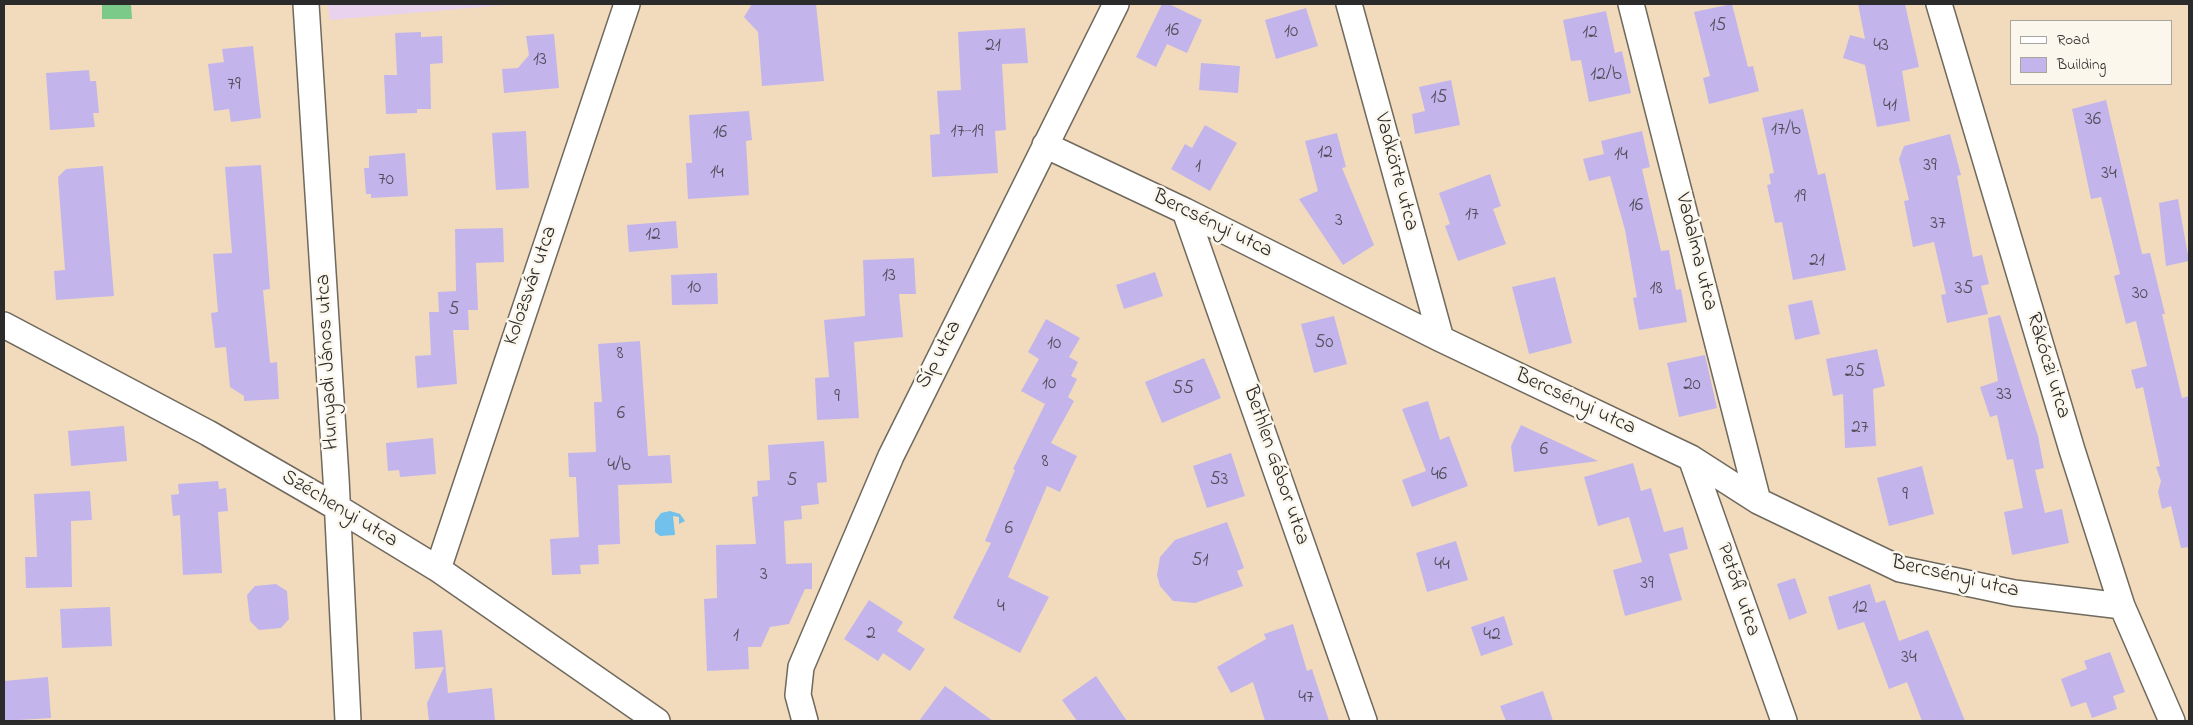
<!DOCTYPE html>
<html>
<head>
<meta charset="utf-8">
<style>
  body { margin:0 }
  #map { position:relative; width:2193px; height:725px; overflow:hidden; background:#f1dbbc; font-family:"Indie Flower",sans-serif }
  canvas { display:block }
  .frame { position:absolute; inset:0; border:5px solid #2b2b2b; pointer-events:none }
  .legend { position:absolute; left:2010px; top:20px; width:162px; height:65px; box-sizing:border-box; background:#fbf7ec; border:1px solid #a8a59f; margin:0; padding:6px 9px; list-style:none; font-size:15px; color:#2b2b2b }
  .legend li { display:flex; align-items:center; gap:10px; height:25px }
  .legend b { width:25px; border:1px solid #a8a59f }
</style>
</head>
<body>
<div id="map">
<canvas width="2193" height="725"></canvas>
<div class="frame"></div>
<ul class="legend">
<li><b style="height:6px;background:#fff"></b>Road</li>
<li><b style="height:14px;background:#c3b5eb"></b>Building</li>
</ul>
</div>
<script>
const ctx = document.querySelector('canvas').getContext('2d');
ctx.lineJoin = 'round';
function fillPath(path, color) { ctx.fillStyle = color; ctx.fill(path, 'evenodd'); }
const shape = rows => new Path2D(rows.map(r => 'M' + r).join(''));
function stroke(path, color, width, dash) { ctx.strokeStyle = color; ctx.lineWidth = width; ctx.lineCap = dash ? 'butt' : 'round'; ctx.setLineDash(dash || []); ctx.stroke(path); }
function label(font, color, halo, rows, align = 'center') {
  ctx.font = font + ' "Indie Flower",sans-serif'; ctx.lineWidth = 5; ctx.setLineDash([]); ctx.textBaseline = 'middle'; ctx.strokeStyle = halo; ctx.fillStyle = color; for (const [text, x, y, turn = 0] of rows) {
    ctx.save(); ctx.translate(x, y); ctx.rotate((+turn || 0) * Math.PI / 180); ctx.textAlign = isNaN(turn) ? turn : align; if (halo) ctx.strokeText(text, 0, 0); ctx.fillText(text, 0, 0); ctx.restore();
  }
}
fillPath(shape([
  [328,4,516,4,330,20]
]), '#e9d2ed');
fillPath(shape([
  [102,4,131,4,132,19,102,19]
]), '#7cca8a');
fillPath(shape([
  [670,511,680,514,685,521,679,524,679,517,673,516,675,535,660,536,655,532,655,521,661,513]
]), '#71c1ec');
fillPath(shape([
  [752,4,816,4,824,81,762,86,758,32,744,17],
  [1162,4,1169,4,1202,20,1187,53,1167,44,1156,67,1136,57],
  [1732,4,1748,67,1753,66,1759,91,1709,104,1703,78,1710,76,1694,12],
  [1858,4,1905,4,1919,67,1902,71,1910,121,1877,127,1865,65,1843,58,1850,35,1865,39],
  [1306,8,1318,46,1276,59,1265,20],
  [1606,11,1615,53,1622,51,1631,93,1589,102,1581,60,1571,61,1563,20],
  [1025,28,1028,63,1002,64,1006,130,995,131,998,173,932,177,930,135,940,134,937,91,961,90,958,32],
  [421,32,421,37,442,36,443,63,430,64,431,109,417,109,417,113,386,114,384,75,397,75,395,33],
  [554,34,559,88,504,93,502,69,518,68,529,55,526,36],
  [253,46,261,118,231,122,229,109,214,111,208,64,224,62,222,49],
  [1201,63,1240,66,1238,93,1199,90],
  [89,70,90,81,96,81,99,113,93,113,95,127,50,130,46,73],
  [1451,80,1460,125,1415,134,1412,114,1425,111,1419,87],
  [2106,100,2142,254,2150,253,2165,314,2162,314,2182,398,2189,396,2189,547,2181,548,2171,506,2162,509,2158,492,2161,481,2156,467,2160,466,2143,387,2136,389,2131,370,2147,366,2136,321,2126,324,2114,276,2120,274,2101,197,2091,199,2072,109],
  [1803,109,1818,175,1825,173,1846,270,1793,280,1782,222,1775,223,1767,185,1771,184,1769,174,1774,173,1762,118],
  [749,111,752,140,746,141,749,195,688,199,686,163,692,163,689,115],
  [1205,125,1237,143,1210,191,1171,169,1185,144,1192,148],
  [526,131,529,188,496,190,492,133],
  [1642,131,1650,167,1642,169,1661,251,1669,250,1676,290,1681,289,1687,322,1639,330,1633,298,1637,297,1625,230,1610,176,1589,181,1583,159,1604,154,1601,141],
  [1337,133,1346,167,1342,168,1374,245,1343,265,1299,199,1318,191,1305,141],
  [1950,134,1961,175,1957,176,1973,257,1982,255,1989,284,1981,286,1988,314,1947,323,1941,295,1946,294,1934,242,1913,247,1904,201,1909,200,1899,159,1904,146],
  [405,153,408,196,371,198,371,194,366,194,364,168,369,168,369,156],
  [261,165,270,289,263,290,270,363,277,362,279,399,244,401,244,396,230,387,226,347,215,348,211,313,218,312,213,254,232,253,225,167],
  [103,166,114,296,56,300,54,271,65,270,58,177,66,169],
  [1490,174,1501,206,1493,209,1506,244,1458,261,1445,226,1450,224,1439,193],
  [2178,199,2189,261,2166,266,2159,203],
  [676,221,678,248,629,252,627,225],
  [503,228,504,262,476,263,478,310,468,310,469,330,453,330,457,384,417,388,415,356,431,355,429,312,439,312,438,292,456,291,455,229],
  [914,258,916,294,899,294,903,337,854,342,859,418,817,420,815,378,829,377,824,320,865,316,863,260],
  [1155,272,1163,296,1124,309,1116,285],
  [717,273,718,304,672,305,671,275],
  [1555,277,1572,343,1529,354,1512,287],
  [1812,300,1820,334,1795,340,1788,305],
  [2000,315,2038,436,2044,468,2035,470,2045,513,2062,509,2069,543,2012,555,2004,512,2023,508,2013,459,2007,460,1997,415,1990,417,1980,387,1998,381,1988,318],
  [1334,316,1347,364,1314,373,1301,324],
  [1046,319,1080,338,1069,357,1078,362,1071,376,1077,379,1068,397,1074,401,1051,443,1077,456,1060,492,1047,486,1008,577,1049,597,1020,653,953,618,991,543,985,541,1015,470,1013,469,1045,404,1021,391,1039,359,1028,352],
  [640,341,648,456,670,455,672,483,618,485,620,544,598,545,599,564,580,565,581,574,552,575,550,539,579,537,576,477,569,477,568,453,596,452,594,402,602,402,598,344],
  [1877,349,1885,386,1873,389,1876,446,1845,448,1843,394,1833,396,1826,359],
  [1705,355,1717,408,1679,417,1667,363],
  [1204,358,1221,398,1162,423,1145,382],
  [1428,401,1440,440,1449,436,1468,486,1412,507,1402,480,1426,471,1402,409],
  [1521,425,1598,461,1514,472,1511,446],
  [124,426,127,461,71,466,68,431],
  [433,438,436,474,400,477,399,470,388,471,386,443],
  [824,441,827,482,817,483,819,504,801,506,802,519,784,521,786,564,812,563,812,589,805,589,789,624,770,627,761,647,748,647,749,669,707,671,704,599,717,598,716,545,756,544,752,497,758,496,757,481,770,480,768,445],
  [1231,453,1245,496,1207,508,1193,466],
  [1633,463,1641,491,1651,488,1664,532,1683,527,1688,549,1669,554,1682,600,1625,616,1613,570,1642,562,1629,517,1598,526,1584,477],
  [1922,466,1934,514,1889,526,1877,478],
  [218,481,219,489,226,488,228,511,218,512,222,573,183,575,180,515,173,516,171,495,179,494,178,484],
  [90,491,92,520,71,521,72,587,26,588,25,557,37,557,34,494],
  [1227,522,1244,568,1237,571,1243,586,1195,603,1173,601,1160,586,1157,575,1160,557,1175,540],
  [1456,541,1468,580,1427,592,1416,553],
  [1795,578,1807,613,1789,620,1777,584],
  [276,584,287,591,289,619,281,628,259,630,250,621,247,595,255,586],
  [1870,584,1876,603,1885,600,1899,641,1928,630,1965,721,1922,721,1907,682,1889,689,1864,622,1838,630,1828,597],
  [869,600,903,622,897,631,925,649,910,671,883,653,878,661,844,639],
  [110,607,112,646,62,648,60,609],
  [1504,616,1513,645,1481,656,1471,627],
  [1293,624,1307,671,1312,669,1329,721,1265,721,1253,682,1231,693,1217,667,1266,639,1264,634],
  [442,630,448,693,492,688,495,721,429,721,427,703,444,667,415,669,413,632],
  [2110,652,2125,692,2113,696,2117,709,2092,718,2086,702,2071,707,2061,679,2087,669,2084,661],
  [1096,676,1127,721,1077,721,1062,700],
  [48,677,51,718,4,721,4,681],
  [945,686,993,721,919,721],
  [1543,691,1553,721,1506,721,1500,706]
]), '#c3b5eb');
const street = shape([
  [306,4,336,478,348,721],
  [1349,4,1441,339],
  [1631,4,1758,501],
  [1939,4,2072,450,2122,606,2172,721],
  [1045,145,1185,211,1441,339,1691,458,1758,501,1900,569,2014,593,2122,606],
  [1185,211,1364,721],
  [4,325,208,433,338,508,438,569,657,721],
  [1691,458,1784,721],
  [438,569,627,4],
  [805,721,798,695,801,667,891,456,1116,4]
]);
stroke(street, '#70695e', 28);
stroke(street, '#fff', 25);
label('19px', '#514e5b', null, [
  ["15",1718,27],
  ["16",1172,32],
  ["10",1291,33],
  ["12",1590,34],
  ["21",993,47],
  ["43",1881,47],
  ["13",540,61],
  ["12/b",1606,76],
  ["79",234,86],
  ["15",1439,99],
  ["41",1890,107],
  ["36",2093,121],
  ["17/b",1786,131],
  ["17-19",967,133],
  ["16",720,134],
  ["12",1325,154],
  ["14",1621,156],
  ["39",1930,167],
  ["1",1198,168],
  ["14",717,174],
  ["34",2109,175],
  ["70",386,181],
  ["19",1800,198],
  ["16",1636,207],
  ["17",1472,216],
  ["3",1339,222],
  ["37",1938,225],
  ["12",653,236],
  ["21",1817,262],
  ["13",889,277],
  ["10",694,289],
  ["18",1656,290],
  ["35",1964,290],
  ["30",2140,295],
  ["5",454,311],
  ["50",1324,344],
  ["10",1054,345],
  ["8",620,355],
  ["25",1855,373],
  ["10",1049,385],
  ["20",1692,386],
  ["55",1183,390],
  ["33",2004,396],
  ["9",837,398],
  ["6",621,415],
  ["27",1860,429],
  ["6",1544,451],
  ["8",1045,463],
  ["4/b",619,467],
  ["46",1439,476],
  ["53",1219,481],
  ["5",792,482],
  ["9",1905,496],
  ["6",1009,530],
  ["51",1200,562],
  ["44",1442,566],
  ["3",764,576],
  ["39",1647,585],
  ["4",1001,608],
  ["12",1860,609],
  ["2",871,635],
  ["42",1492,636],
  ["1",736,637],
  ["34",1909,659],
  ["47",1306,699]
]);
label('21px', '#2b2b2b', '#fbf7ec', [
  ["Vadkörte utca",1395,172,75],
  ["Bercsényi utca",1212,225,26],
  ["Vadalma utca",1695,252,76],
  ["Kolozsvár utca",532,286,-71],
  ["Síp utca",940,355,-62],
  ["Hunyadi János utca",329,362,-93],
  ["Rákóczi utca",2047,366,73],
  ["Bercsényi utca",1575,403,25],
  ["Bethlen Gábor utca",1275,466,71],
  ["Széchenyi utca",339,510,31],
  ["Bercsényi utca",1955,578,13],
  ["Petőfi utca",1737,590,71]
]);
</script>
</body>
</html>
